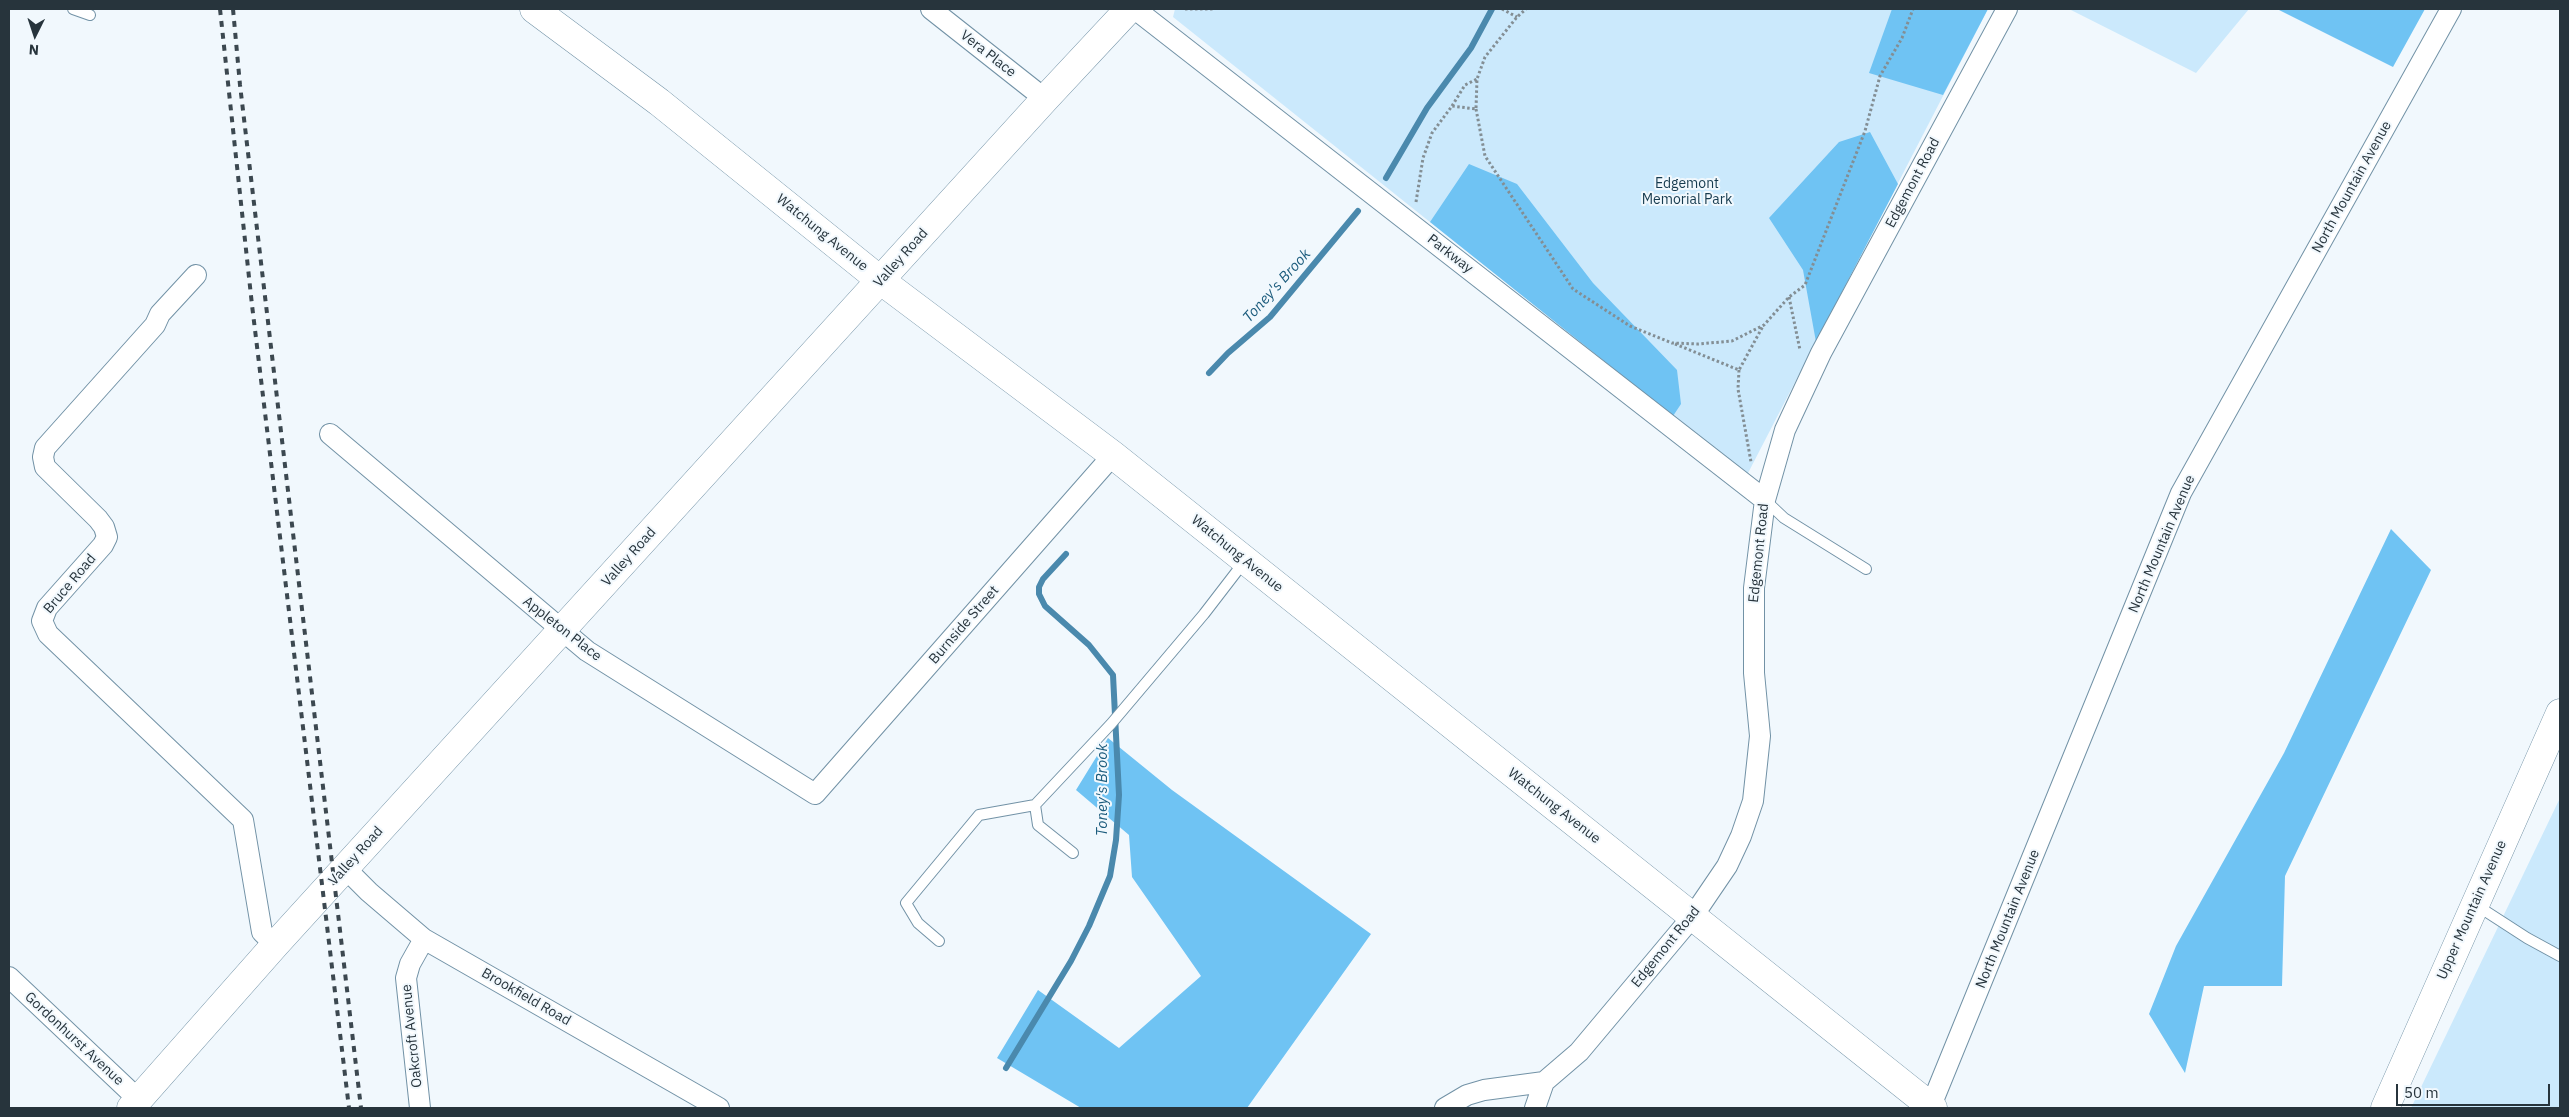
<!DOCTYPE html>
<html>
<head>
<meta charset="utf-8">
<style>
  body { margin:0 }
  #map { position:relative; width:2569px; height:1117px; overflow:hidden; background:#f1f8fd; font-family:"IBM Plex Sans",sans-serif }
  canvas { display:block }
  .frame { position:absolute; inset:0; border:10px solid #27343c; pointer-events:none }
  .north { position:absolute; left:10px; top:10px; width:50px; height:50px; -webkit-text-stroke:4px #f1f8fd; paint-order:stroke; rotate:184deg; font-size:14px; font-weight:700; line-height:20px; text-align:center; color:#27343c }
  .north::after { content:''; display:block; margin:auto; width:18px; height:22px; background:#27343c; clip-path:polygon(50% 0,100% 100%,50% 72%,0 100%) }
  .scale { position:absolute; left:2396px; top:1084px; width:154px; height:22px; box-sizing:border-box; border:2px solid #27343c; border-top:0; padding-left:6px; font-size:15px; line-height:18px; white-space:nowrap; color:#27343c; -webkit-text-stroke:4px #f1f8fd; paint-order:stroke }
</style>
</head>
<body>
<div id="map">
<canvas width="2569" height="1117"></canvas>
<div class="frame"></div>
<div class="north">N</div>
<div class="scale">50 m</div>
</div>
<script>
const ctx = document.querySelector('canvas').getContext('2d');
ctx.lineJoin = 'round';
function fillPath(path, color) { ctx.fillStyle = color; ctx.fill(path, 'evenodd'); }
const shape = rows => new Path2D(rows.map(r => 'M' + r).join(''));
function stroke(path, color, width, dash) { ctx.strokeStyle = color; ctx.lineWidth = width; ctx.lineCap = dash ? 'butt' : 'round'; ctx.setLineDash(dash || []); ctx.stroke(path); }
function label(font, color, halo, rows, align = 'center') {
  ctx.font = font + ' "IBM Plex Sans",sans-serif'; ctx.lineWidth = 4; ctx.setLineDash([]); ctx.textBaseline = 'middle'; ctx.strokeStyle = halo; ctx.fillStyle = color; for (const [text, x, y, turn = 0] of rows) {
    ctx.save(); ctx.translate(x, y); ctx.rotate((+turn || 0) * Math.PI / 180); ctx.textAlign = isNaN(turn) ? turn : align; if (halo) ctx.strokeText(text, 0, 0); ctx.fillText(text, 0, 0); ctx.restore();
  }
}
fillPath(shape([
  [1175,9,1988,9,1747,475,1173,17],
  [2069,9,2249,9,2196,73],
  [2560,798,2560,1108,2411,1108]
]), '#cbe9fc');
fillPath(shape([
  [1892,9,1988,9,1943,95,1869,73],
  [2277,9,2425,9,2393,67],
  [1870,132,1898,184,1816,342,1803,270,1769,218,1839,142],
  [1469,164,1517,184,1593,283,1677,370,1681,404,1673,416,1430,222],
  [2391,529,2431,570,2285,876,2282,986,2204,986,2185,1073,2149,1014,2176,946,2284,753],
  [1108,738,1172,790,1371,934,1247,1108,1081,1108,997,1058,1038,990,1119,1048,1201,976,1132,877,1129,835,1076,790]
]), '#6fc3f3');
stroke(shape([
  [1386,178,1427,108,1471,48,1492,9],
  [1209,373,1228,353,1270,317,1358,211],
  [1006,1068,1071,961,1089,926,1110,876,1116,840,1119,795,1113,675,1089,645,1045,606,1039,594,1039,587,1043,579,1066,554]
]), '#4a89ad', 6);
const lane = shape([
  [73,9,90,15],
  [1765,500,1784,518,1866,569],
  [1073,853,1038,825,1035,805,1111,724,1204,614,1244,562],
  [2476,905,2527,938,2560,956],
  [939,941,918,923,906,903,979,815,1035,805]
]);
const street = shape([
  [931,9,1045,99],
  [1135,9,1765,500],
  [196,275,160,314,155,325,45,448,43,457,45,467,98,519,104,527,107,537,103,545,47,608,42,621,48,634,243,820,262,932,275,945],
  [330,434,587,651,815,794,1113,455],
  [345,868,369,892,424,939,719,1108],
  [9,977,139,1100],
  [420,1108,406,978,410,964,424,939],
  [1445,1108,1467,1095,1484,1090,1544,1082],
  [1535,1108,1544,1082,1579,1052,1693,916,1727,866,1741,836,1753,801,1760,736,1754,673,1754,588,1765,500,1785,430,1821,353,2007,9],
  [1930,1108,2181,493,2451,9]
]);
const secondary = shape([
  [534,9,659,102,880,280,1113,455,1933,1108],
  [131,1108,275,945,1045,99,1129,9],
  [2385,1108,2560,713]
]);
stroke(lane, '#7292a6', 12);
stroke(street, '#7292a6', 22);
stroke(secondary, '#7292a6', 29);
stroke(shape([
  [1185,9,1213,9],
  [1502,9,1517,17],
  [1452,106,1465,85,1477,79],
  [1476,109,1485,156,1573,289,1630,326,1672,343,1698,344,1732,341,1764,325,1789,297,1805,285,1865,131,1880,76,1902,38,1913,9],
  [1416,202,1423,158,1432,133,1452,106,1476,109,1477,79,1485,57,1517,17,1526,9],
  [1789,297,1800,350],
  [1675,344,1739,370,1763,326],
  [1739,370,1738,389,1751,462]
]), '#838e94', 3, [2.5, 2.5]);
stroke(lane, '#fff', 10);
stroke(street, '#fff', 20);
stroke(secondary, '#fff', 28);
stroke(shape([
  [220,9,252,305,349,1108],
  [233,9,240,85,361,1108]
]), '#3c4850', 4, [6, 6]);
label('14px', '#27343c', '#f1f8fd', [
  ["Vera Place",988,54,38],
  ["Edgemont Road",1913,183,-62],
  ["North Mountain Avenue",2352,187,-61],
  ["Watchung Avenue",822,233,39],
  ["Parkway",1450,254,38],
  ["Valley Road",901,258,-48],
  ["North Mountain Avenue",2162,544,-67],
  ["Edgemont Road",1759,553,-84],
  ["Watchung Avenue",1237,554,39],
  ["Valley Road",629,557,-48],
  ["Bruce Road",70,584,-50],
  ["Burnside Street",964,625,-49],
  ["Appleton Place",562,629,38],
  ["Watchung Avenue",1554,806,38],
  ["Valley Road",356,856,-48],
  ["Upper Mountain Avenue",2472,910,-66],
  ["North Mountain Avenue",2008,919,-68],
  ["Edgemont Road",1666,947,-51],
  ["Brookfield Road",526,997,30],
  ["Oakcroft Avenue",412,1036,-96],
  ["Gordonhurst Avenue",74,1039,43]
]);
label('14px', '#163b4f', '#f1f8fd', [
  ["Edgemont",1687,184],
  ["Memorial Park",1687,200]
]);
label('italic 15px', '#1c5c7d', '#f1f8fd', [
  ["Toney's Brook",1277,286,-48],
  ["Toney's Brook",1103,790,-90]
]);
</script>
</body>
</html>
